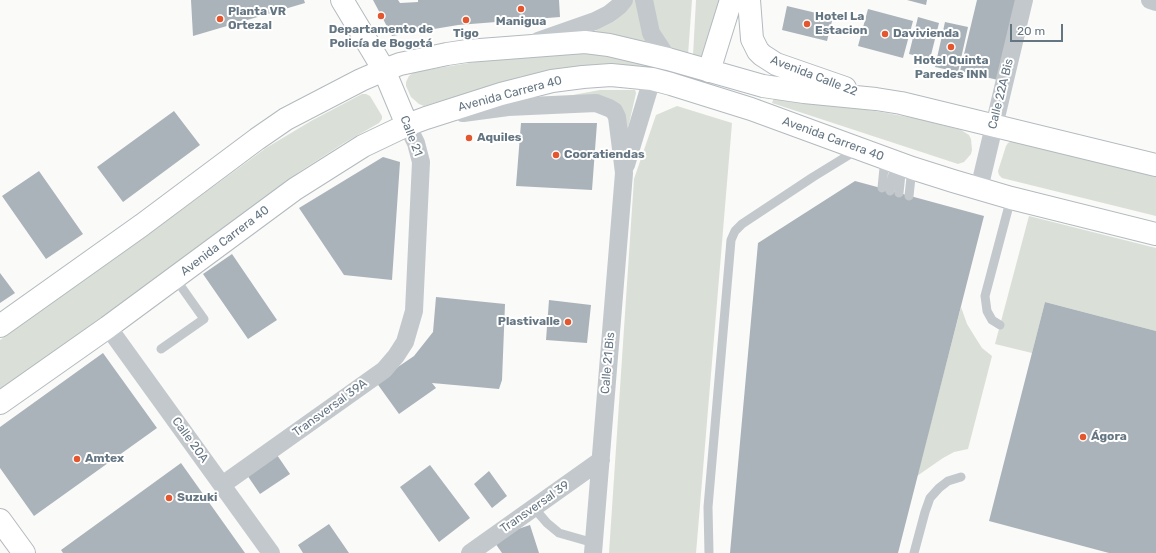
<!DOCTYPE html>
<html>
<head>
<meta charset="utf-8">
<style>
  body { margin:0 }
  #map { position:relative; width:1156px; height:553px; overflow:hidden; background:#fafaf8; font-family:Rubik,sans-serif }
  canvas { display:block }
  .scale { position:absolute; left:1010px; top:24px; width:53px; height:18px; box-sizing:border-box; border:2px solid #657683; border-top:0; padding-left:5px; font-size:12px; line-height:14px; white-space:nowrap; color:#657683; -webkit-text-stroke:3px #fff; paint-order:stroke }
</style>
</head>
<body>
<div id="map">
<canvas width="1156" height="553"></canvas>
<div class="scale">20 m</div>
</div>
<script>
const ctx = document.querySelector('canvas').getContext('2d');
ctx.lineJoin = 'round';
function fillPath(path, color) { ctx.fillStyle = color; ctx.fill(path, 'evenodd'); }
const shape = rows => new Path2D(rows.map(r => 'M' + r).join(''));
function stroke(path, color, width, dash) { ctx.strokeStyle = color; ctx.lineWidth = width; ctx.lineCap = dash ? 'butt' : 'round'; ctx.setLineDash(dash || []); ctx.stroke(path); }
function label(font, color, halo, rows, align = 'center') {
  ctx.font = font + ' Rubik,sans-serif'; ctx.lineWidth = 4; ctx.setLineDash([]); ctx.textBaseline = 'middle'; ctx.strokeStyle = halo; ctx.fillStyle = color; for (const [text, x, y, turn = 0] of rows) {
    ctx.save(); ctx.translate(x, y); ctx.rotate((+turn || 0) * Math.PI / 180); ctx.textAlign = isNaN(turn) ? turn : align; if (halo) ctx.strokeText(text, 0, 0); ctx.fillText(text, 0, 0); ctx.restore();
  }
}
fillPath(shape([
  [631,0,637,0,649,45,591,33,615,21,627,8],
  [652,0,692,0,688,55,666,50,657,39],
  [696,0,720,0,712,49,701,58,693,56],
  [575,52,609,56,667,67,666,72,595,65,566,68,520,77,424,106,419,104,411,97,406,86,406,82,409,76,414,72,506,57],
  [600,90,635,90,636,93,624,146,617,111,546,100],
  [362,94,366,94,370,96,382,116,382,119,379,123,344,143,299,172,152,283,0,389,0,340,135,244,266,148,311,121],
  [774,98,823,103,881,112,924,120,961,130,969,135,971,139,972,150,971,154,964,162,958,164,772,103],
  [677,106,732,123,696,553,609,553,634,179,656,115],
  [1012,141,1156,177,1156,216,1002,178,999,175,998,171,1006,146,1008,143],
  [1029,216,1156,248,1156,331,1045,302,1032,353,995,344],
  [961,307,967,324,975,337,982,348,992,356,968,449,954,452,943,458,917,476]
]), '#dadfd7');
fillPath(shape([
  [191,0,304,0,305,3,193,36],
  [373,0,398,0,400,3,418,2,418,0,559,0,560,17,458,25,392,36],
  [907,0,927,0,926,5],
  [977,0,1017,0,998,80,960,71],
  [787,6,833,17,827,41,782,30],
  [868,9,913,21,903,58,858,46],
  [918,17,939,23,930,59,909,54],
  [945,22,968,27,958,72,935,67],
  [174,111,200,145,123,202,97,167],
  [521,123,597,123,592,190,516,186],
  [383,157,400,162,392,280,344,275,299,208],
  [39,171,83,234,46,259,2,196],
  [855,181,984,216,898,553,730,553,758,243],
  [232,254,277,320,248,339,203,274],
  [0,273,15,293,0,303],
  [436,297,505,304,502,380,499,389,432,383,436,388,399,414,376,382,414,356,433,332],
  [549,300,591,305,587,343,546,340],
  [1045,302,1156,331,1156,553,1109,553,989,521],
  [103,353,157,428,34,516,0,468,0,427],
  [277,455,290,474,260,494,247,475],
  [181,463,245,553,63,553,61,550],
  [430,465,470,518,439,542,400,487],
  [489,471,507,496,492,508,474,484],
  [329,524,349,553,303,553,298,545],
  [530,525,539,553,502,553,495,543,515,530]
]), '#aab3b9');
const secondary = shape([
  [342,0,384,70,407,125],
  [749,0,752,39,758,51,762,55,776,64,845,88],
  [709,71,731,0],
  [0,326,142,225,257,139,286,119,361,80,384,70,400,64,447,54,467,51,585,42,609,45,668,59,763,86,804,92,876,99,901,103,1156,165],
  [0,403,108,327,295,189,363,146,407,125,426,118,501,94,552,81,583,77,611,75,652,79,671,84,751,109,912,168,953,181,1011,198,1156,234]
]);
const highway = shape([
  [0,520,24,553]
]);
stroke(secondary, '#b3babf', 24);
stroke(highway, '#b4b9bd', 24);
stroke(shape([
  [882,188,885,158],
  [890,191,895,161],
  [899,193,902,164],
  [909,196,912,168],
  [1000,325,992,320,987,311,985,296,1011,198],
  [161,349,204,319,175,278],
  [534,508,547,523,559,533,594,543],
  [709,553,708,507,731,240,735,231,742,224,813,177,857,150],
  [914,553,925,512,930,498,939,488,948,481,961,477]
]), '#c3c8cc', 9);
stroke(shape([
  [644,0,651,33,668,59],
  [1150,0,1156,2],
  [538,41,595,21,609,14,619,6,624,0],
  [463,113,508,107,596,103,609,108,614,111,617,117,624,173,593,553],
  [626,165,652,79],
  [979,189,1024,0],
  [108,327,271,553],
  [222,485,384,370,396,356,405,342,414,311,421,162,416,143,407,125],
  [470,553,601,460]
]), '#c3c8cc', 18);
stroke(secondary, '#fff', 22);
stroke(highway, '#fff', 22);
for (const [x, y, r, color] of [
  [521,9,4,"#e4572e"],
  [381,16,4,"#e4572e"],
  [220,19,4,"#e4572e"],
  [466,20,4,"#e4572e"],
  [807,24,4,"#e4572e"],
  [885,34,4,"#e4572e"],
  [951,47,4,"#e4572e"],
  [469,138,4,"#e4572e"],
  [556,155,4,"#e4572e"],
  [568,322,4,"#e4572e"],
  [1083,437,4,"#e4572e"],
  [77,459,4,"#e4572e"],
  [169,498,4,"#e4572e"]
]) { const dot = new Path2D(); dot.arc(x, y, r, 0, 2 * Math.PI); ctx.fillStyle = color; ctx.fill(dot); stroke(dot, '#fff', 1.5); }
label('bold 12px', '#657683', '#fff', [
  ["Planta VR",228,12],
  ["Ortezal",228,26],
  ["Hotel La",815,17],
  ["Estacion",815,31],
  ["Manigua",521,22,"center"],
  ["Departamento de",381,30,"center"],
  ["Policía de Bogotá",381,44,"center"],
  ["Tigo",466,34,"center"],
  ["Davivienda",893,34],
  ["Hotel Quinta",951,61,"center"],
  ["Paredes INN",951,75,"center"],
  ["Aquiles",477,138],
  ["Cooratiendas",564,155],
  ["Plastivalle",560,322,"right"],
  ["Ágora",1091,437],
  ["Amtex",85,459],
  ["Suzuki",177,498]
], 'left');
label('12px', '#657683', '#fff', [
  ["Avenida Calle 22",814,76,21],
  ["Avenida Carrera 40",510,94,-15],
  ["Calle 22A Bis",1001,94,-76],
  ["Calle 21",411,136,69],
  ["Avenida Carrera 40",833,139,20],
  ["Avenida Carrera 40",225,241,-37],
  ["Calle 21 Bis",608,363,-85],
  ["Transversal 39A",330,408,-36],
  ["Calle 20A",190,440,54],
  ["Transversal 39",535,507,-35]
]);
</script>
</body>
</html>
